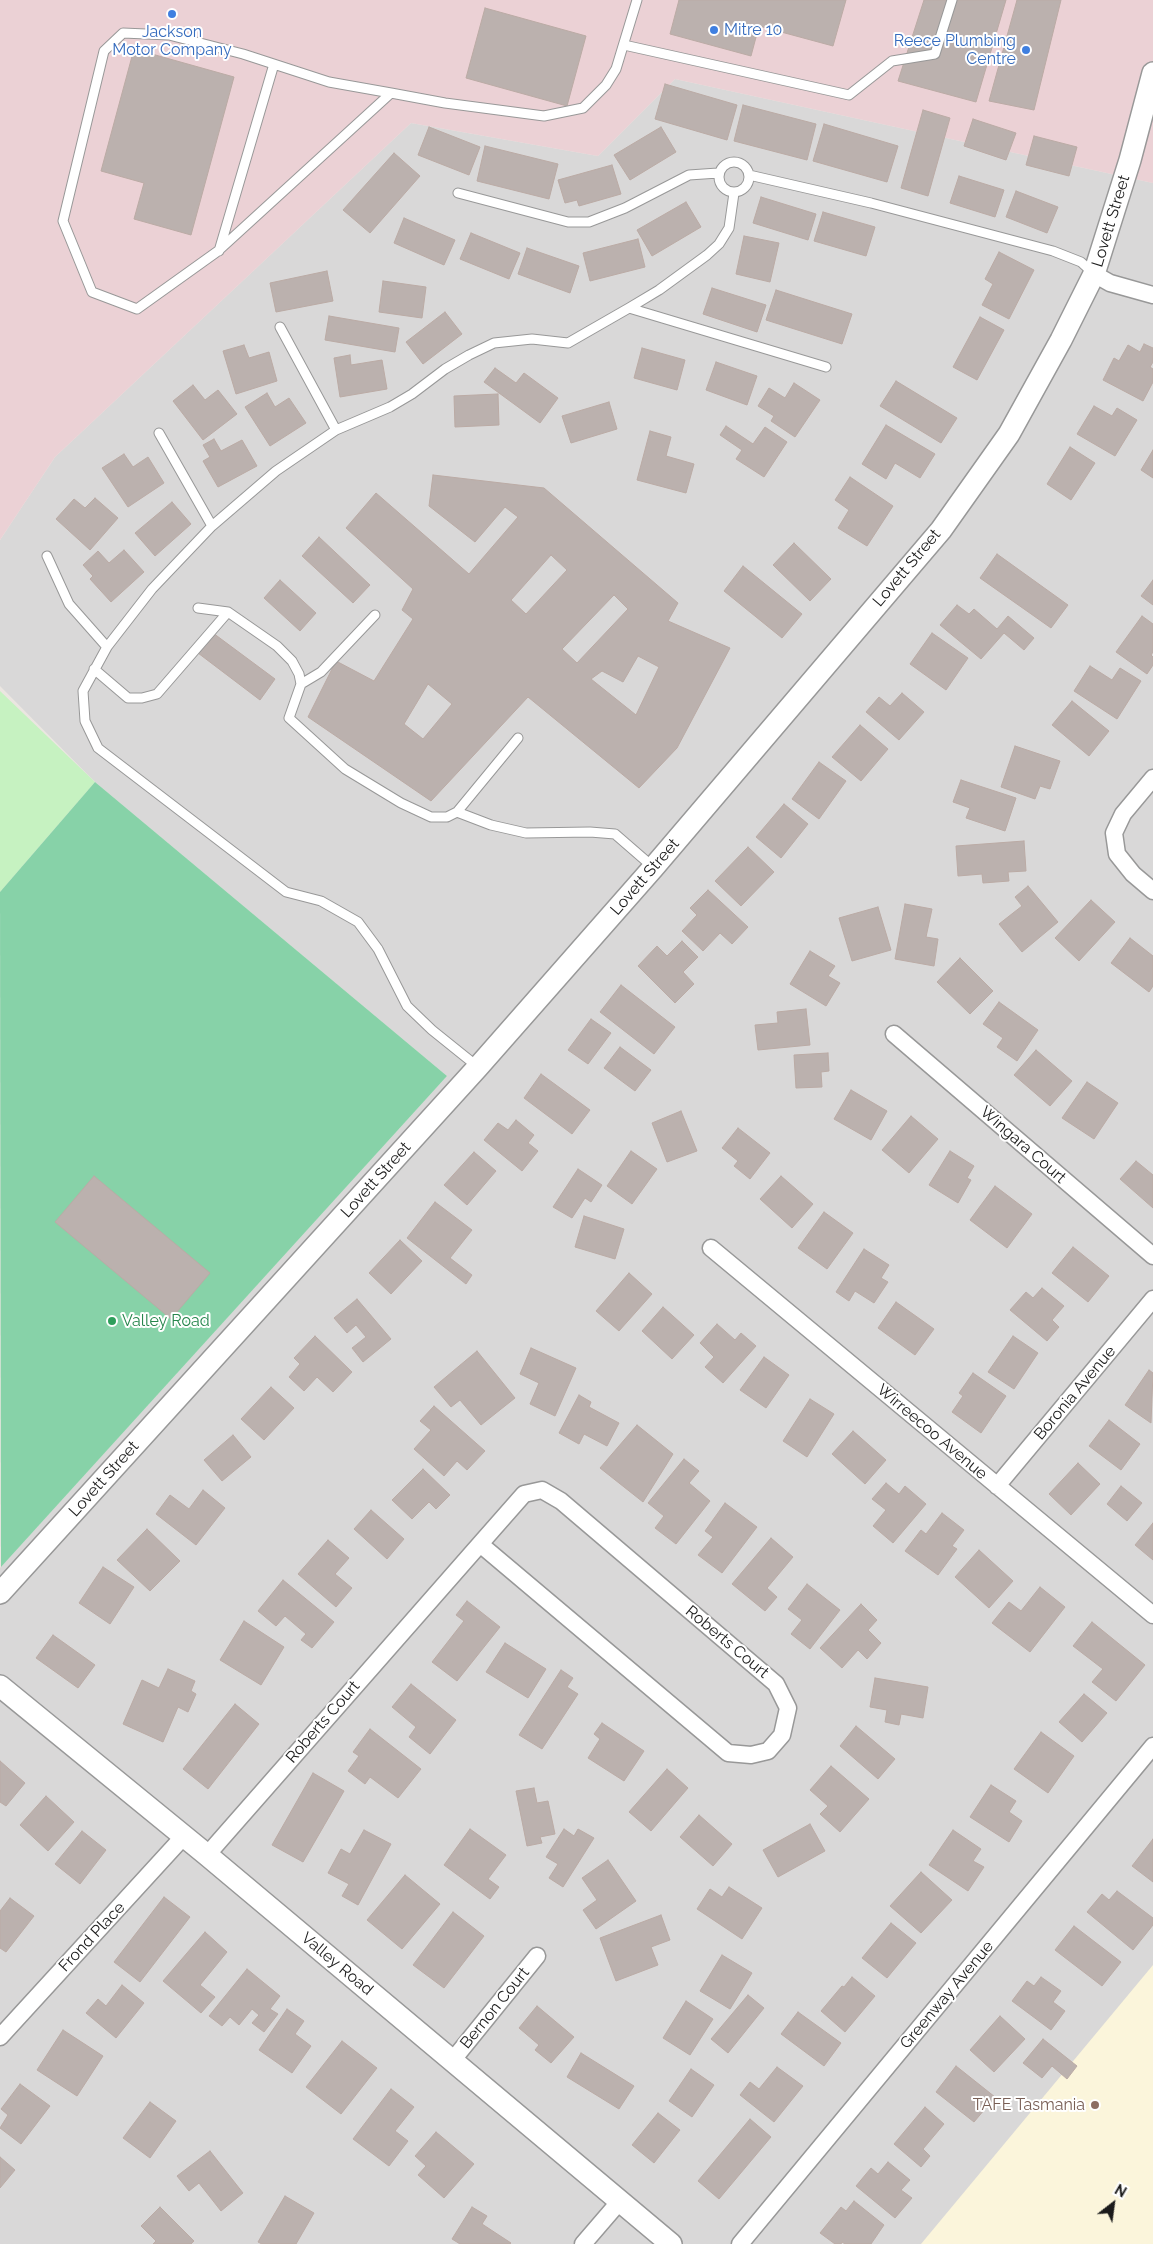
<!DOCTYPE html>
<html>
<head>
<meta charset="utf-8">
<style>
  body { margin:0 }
  #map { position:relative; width:1153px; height:2244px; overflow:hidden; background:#ebe6e1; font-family:Raleway,sans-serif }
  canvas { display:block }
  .north { position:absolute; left:1088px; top:2179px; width:50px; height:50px; -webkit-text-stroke:4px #fff; paint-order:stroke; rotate:30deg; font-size:14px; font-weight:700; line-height:20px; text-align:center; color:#1b1b1b }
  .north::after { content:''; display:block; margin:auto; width:18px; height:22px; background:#1b1b1b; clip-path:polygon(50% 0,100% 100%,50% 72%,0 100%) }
</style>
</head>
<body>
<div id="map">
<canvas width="1153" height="2244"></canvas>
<div class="north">N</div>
</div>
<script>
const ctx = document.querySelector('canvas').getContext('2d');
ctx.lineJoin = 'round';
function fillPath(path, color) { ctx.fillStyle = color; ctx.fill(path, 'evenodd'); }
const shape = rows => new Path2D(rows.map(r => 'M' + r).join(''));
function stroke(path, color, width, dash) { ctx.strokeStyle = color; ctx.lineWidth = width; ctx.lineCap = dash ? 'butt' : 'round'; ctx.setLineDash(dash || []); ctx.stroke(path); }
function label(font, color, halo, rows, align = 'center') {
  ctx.font = font + ' Raleway,sans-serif'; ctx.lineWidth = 4; ctx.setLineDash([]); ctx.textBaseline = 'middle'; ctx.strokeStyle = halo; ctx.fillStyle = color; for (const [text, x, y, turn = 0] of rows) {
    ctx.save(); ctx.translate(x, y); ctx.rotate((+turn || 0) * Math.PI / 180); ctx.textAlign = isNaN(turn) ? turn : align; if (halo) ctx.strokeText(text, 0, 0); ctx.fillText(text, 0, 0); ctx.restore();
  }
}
fillPath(shape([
  [675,79,1153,183,1153,2244,0,2244,0,1568,447,1076,95,782,0,686,0,540,55,457,411,123,598,156]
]), '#d9d8d8');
fillPath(shape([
  [0,0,1153,0,1153,183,675,79,598,156,411,123,55,457,0,540]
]), '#ebd1d5');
fillPath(shape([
  [1153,1965,1153,2244,921,2244]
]), '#fbf5db');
fillPath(shape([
  [0,691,95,782,0,892]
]), '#c6f2c1');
fillPath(shape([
  [95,782,447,1076,1,1567,0,892]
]), '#87d2a8');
const building = shape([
  [679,0,846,0,833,46,759,26,751,56,670,34,679,0],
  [924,0,1006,0,976,102,898,81,924,0],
  [1017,0,1061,0,1034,110,989,101,1017,0],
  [485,8,586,36,567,106,466,78,485,8],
  [134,49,234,77,191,235,134,219,144,183,101,171,134,49],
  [665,84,737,105,727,140,655,119,665,84],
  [743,105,816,124,807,160,734,141,743,105],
  [923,110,950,118,928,196,901,188,923,110],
  [973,119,1016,133,1006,160,964,146,973,119],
  [824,124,898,146,887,182,813,161,824,124],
  [429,127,480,147,469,175,418,155,429,127],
  [661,127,676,152,630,180,614,155,661,127],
  [1034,136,1077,147,1069,176,1026,165,1034,136],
  [485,146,558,164,549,199,477,181,485,146],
  [394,153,420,176,370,233,343,210,394,153],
  [612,165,621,194,579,206,577,200,565,203,558,180,612,165],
  [959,176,1004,190,995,217,950,203,959,176],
  [1016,191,1058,207,1047,233,1006,217,1016,191],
  [761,197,816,214,808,240,753,223,761,197],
  [686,202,701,227,652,256,637,230,686,202],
  [823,212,875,227,866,256,814,241,823,212],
  [404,218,455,240,444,265,394,243,404,218],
  [471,233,520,253,509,279,460,259,471,233],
  [744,236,779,243,770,282,736,274,744,236],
  [638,239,645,267,590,281,583,253,638,239],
  [527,248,579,266,570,293,518,274,527,248],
  [999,252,1034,270,1009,319,982,305,993,284,985,279,999,252],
  [327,271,333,301,276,312,270,283,327,271],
  [383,281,426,287,422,318,379,312,383,281],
  [712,288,766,305,757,332,703,314,712,288],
  [776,290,852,314,842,344,766,320,776,290],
  [445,312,462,334,423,364,406,342,445,312],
  [329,316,399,328,395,352,325,340,329,316],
  [980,317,1004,330,977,380,953,367,980,317],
  [1144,344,1153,348,1153,362,1150,367,1153,369,1153,382,1143,401,1103,380,1114,358,1119,361,1128,345,1140,352,1144,344],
  [244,345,249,358,269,352,277,381,236,394,223,351,244,345],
  [642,348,685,360,677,390,634,378,642,348],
  [350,355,351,365,382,360,387,389,340,397,334,358,350,355],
  [716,362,757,376,747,405,706,390,716,362],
  [495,368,516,383,524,373,558,398,540,423,484,382,495,368],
  [896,381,957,418,941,443,880,406,896,381],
  [794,383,820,400,795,437,771,421,774,416,758,406,769,388,785,398,794,383],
  [193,385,205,400,218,390,237,414,203,440,173,401,193,385],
  [267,393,275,407,289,398,306,423,270,446,245,407,267,393],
  [498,394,499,425,455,427,454,396,498,394],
  [609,402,617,429,571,443,562,416,609,402],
  [1094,406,1112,416,1117,408,1137,420,1115,456,1077,434,1094,406],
  [886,425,935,454,920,478,895,463,886,479,862,464,886,425],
  [726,426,753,444,765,427,787,442,764,477,736,459,742,450,720,435,726,426],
  [650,431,671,437,666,456,694,464,686,493,637,480,650,431],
  [214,439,221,451,242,440,257,466,218,487,203,461,210,457,203,445,214,439],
  [1070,447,1095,463,1071,500,1047,484,1070,447],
  [1153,450,1153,478,1141,470,1153,450],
  [124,454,133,467,148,457,164,483,128,507,102,468,124,454],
  [433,475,544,488,678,603,668,621,730,648,677,748,639,788,528,697,431,801,308,717,336,661,374,681,413,619,402,610,413,589,346,528,376,493,469,574,518,517,505,507,475,542,429,506,433,475],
  [551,555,567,570,526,614,511,600,551,555],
  [614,595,628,609,577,663,562,649,614,595],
  [638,656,659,667,636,715,591,679,602,671,623,682,638,656],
  [428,684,452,704,423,739,404,724,428,684],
  [850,477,893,506,867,546,838,528,849,510,835,500,850,477],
  [95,498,118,518,90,550,56,519,74,499,85,508,95,498],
  [172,502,191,524,155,556,135,533,172,502],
  [319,537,370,585,353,603,302,556,319,537],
  [794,543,831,579,810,601,773,565,794,543],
  [124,550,144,572,111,602,90,579,93,576,83,565,98,551,109,563,124,550],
  [997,554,1068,605,1051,628,980,578,997,554],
  [743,566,802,614,782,638,724,591,743,566],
  [280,580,316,613,300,631,264,598,280,580],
  [1153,580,1153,605,1141,596,1153,580],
  [957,605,969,614,974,609,997,629,1008,616,1034,638,1024,650,1004,633,981,659,940,625,957,605],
  [1142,616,1153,624,1153,652,1151,655,1153,657,1153,665,1147,674,1116,652,1142,616],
  [213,633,275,679,260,700,198,653,213,633],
  [932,633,968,658,946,690,910,664,932,633],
  [1090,666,1112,680,1120,668,1141,681,1117,719,1074,691,1090,666],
  [902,693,924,712,899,740,866,712,879,697,890,706,902,693],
  [1072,701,1109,731,1089,756,1052,725,1072,701],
  [860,725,888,749,861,781,832,757,860,725],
  [1015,746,1060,761,1050,789,1040,786,1035,799,1001,787,1015,746],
  [819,762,846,781,819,819,792,799,819,762],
  [961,780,1016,798,1005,831,966,818,970,808,953,802,961,780],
  [784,804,808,824,781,858,756,837,784,804],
  [1024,841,1026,871,1008,872,1009,881,983,883,982,874,958,876,956,846,1024,841],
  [748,847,774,872,741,906,715,881,748,847],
  [1028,886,1058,922,1022,952,999,924,1022,906,1015,897,1028,886],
  [708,890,748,927,732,944,720,933,703,951,682,931,697,915,690,908,708,890],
  [1091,900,1115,922,1079,961,1055,938,1091,900],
  [905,904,932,909,926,937,938,939,934,966,895,959,905,904],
  [878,907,891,950,852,961,839,918,878,907],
  [1130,938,1153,956,1153,986,1149,992,1111,963,1130,938],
  [682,941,698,957,683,972,694,984,675,1003,638,966,657,946,667,956,682,941],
  [810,951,835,966,828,976,840,983,826,1006,790,984,810,951],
  [960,958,993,991,970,1014,937,982,960,958],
  [621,985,675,1027,654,1054,600,1012,621,985],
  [999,1002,1038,1030,1017,1061,997,1047,1003,1038,983,1024,999,1002],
  [806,1009,810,1045,758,1050,755,1025,778,1023,777,1012,806,1009],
  [591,1019,611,1033,588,1064,568,1050,591,1019],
  [620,1047,651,1070,635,1091,604,1068,620,1047],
  [1036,1050,1072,1081,1050,1106,1014,1075,1036,1050],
  [828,1053,829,1071,821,1072,822,1087,796,1088,794,1055,828,1053],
  [541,1074,590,1110,572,1134,524,1098,541,1074],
  [1087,1082,1118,1103,1094,1139,1062,1118,1087,1082],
  [851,1090,887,1111,871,1140,834,1119,851,1090],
  [681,1111,697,1151,667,1162,652,1123,681,1111],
  [911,1116,938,1139,909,1173,882,1150,911,1116],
  [516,1120,534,1135,528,1143,538,1151,522,1171,484,1140,498,1123,508,1130,516,1120],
  [738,1128,770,1153,750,1179,734,1166,738,1161,722,1148,738,1128],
  [631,1151,657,1169,632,1204,607,1186,631,1151],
  [950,1151,974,1166,967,1178,971,1180,958,1203,929,1185,950,1151],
  [474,1152,496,1171,467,1205,444,1185,474,1152],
  [1136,1161,1153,1175,1153,1208,1120,1179,1136,1161],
  [578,1169,602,1185,591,1202,585,1198,572,1218,553,1207,578,1169],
  [94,1176,210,1273,171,1319,55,1222,94,1176],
  [781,1176,813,1204,792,1228,760,1199,781,1176],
  [995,1186,1032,1214,1007,1248,970,1220,995,1186],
  [435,1202,472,1230,450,1258,472,1275,466,1284,407,1238,435,1202],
  [824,1212,853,1233,827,1269,798,1248,824,1212],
  [584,1216,624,1229,615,1259,575,1247,584,1216],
  [400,1240,422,1261,391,1294,369,1273,400,1240],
  [1073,1247,1109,1276,1088,1302,1052,1273,1073,1247],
  [864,1249,889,1265,881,1278,888,1282,874,1303,855,1291,849,1301,836,1292,864,1249],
  [629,1273,652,1294,619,1331,596,1311,629,1273],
  [1042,1288,1064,1306,1052,1320,1059,1327,1047,1341,1010,1310,1026,1292,1033,1298,1042,1288],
  [357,1299,391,1339,363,1362,352,1348,366,1337,356,1325,347,1333,334,1318,357,1299],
  [896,1302,934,1329,915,1355,878,1328,896,1302],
  [663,1307,694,1335,672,1359,642,1331,663,1307],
  [717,1324,735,1340,741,1333,756,1346,723,1383,705,1367,714,1357,700,1343,717,1324],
  [315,1336,352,1372,333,1392,317,1377,304,1391,289,1377,300,1364,294,1358,315,1336],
  [1013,1336,1038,1353,1014,1389,988,1372,1013,1336],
  [531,1348,576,1368,555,1416,530,1404,539,1383,520,1374,531,1348],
  [477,1351,515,1398,481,1425,460,1400,451,1407,434,1387,477,1351],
  [764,1357,789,1375,766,1408,740,1390,764,1357],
  [1149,1370,1153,1373,1151,1423,1125,1405,1149,1370],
  [973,1373,1006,1396,981,1433,952,1412,963,1396,959,1393,973,1373],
  [271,1387,294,1408,264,1440,241,1419,271,1387],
  [579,1395,591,1402,589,1407,619,1423,607,1446,584,1434,579,1444,559,1433,579,1395],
  [810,1399,834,1414,807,1457,783,1441,810,1399],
  [434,1406,485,1451,467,1470,457,1461,444,1476,414,1449,431,1430,420,1421,434,1406],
  [1109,1420,1140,1444,1121,1470,1089,1446,1109,1420],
  [637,1425,673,1454,643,1502,600,1468,637,1425],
  [853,1431,886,1460,865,1484,832,1454,853,1431],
  [233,1435,251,1457,222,1481,204,1460,233,1435],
  [684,1459,699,1471,689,1483,710,1501,676,1544,655,1528,664,1516,648,1503,684,1459],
  [1078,1463,1100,1484,1071,1515,1049,1494,1078,1463],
  [423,1469,450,1495,436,1509,429,1502,412,1519,392,1500,423,1469],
  [886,1483,899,1494,905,1486,926,1504,893,1543,873,1526,886,1510,872,1499,886,1483],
  [1121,1486,1142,1503,1127,1521,1107,1504,1121,1486],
  [203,1490,225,1508,196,1545,156,1514,170,1495,189,1509,203,1490],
  [725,1503,757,1527,722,1573,698,1555,713,1537,705,1531,725,1503],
  [371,1510,404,1539,387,1559,354,1529,371,1510],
  [942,1513,964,1530,952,1546,957,1549,938,1575,905,1551,921,1530,926,1534,942,1513],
  [1153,1523,1153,1560,1135,1545,1153,1523],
  [147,1529,180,1561,150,1591,117,1560,147,1529],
  [771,1538,793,1557,767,1588,777,1597,765,1611,732,1584,771,1538],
  [328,1540,349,1558,335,1574,352,1588,336,1607,298,1574,328,1540],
  [979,1550,1013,1581,989,1608,955,1577,979,1550],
  [103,1567,134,1587,110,1624,79,1603,103,1567],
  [283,1580,334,1622,312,1648,301,1640,306,1634,285,1616,276,1626,258,1611,283,1580],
  [807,1584,840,1610,810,1649,791,1634,802,1620,788,1609,807,1584],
  [1040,1587,1065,1607,1030,1652,992,1623,1009,1602,1021,1611,1040,1587],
  [467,1601,500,1627,457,1681,432,1662,464,1621,456,1615,467,1601],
  [861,1604,877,1620,868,1630,881,1643,867,1659,858,1650,842,1668,820,1648,861,1604],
  [244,1621,284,1647,261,1685,220,1660,244,1621],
  [1092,1622,1145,1665,1116,1701,1092,1682,1103,1669,1073,1646,1092,1622],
  [53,1635,95,1665,78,1688,36,1658,53,1635],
  [505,1643,546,1669,528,1698,486,1672,505,1643],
  [168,1669,195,1681,191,1691,196,1694,188,1712,178,1707,163,1742,123,1724,142,1680,159,1688,168,1669],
  [561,1670,573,1678,567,1687,578,1694,542,1749,519,1735,561,1670],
  [875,1678,928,1687,923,1718,901,1714,899,1725,885,1722,887,1710,870,1707,875,1678],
  [411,1684,456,1720,430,1754,409,1737,416,1727,392,1707,411,1684],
  [1084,1694,1107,1713,1082,1742,1059,1722,1084,1694],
  [235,1704,259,1724,208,1789,183,1769,235,1704],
  [602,1723,644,1751,624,1781,588,1758,600,1739,594,1734,602,1723],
  [856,1726,895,1759,878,1779,840,1746,856,1726],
  [370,1729,421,1769,398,1798,370,1777,365,1784,348,1771,359,1756,353,1752,370,1729],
  [1041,1732,1074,1756,1048,1793,1014,1769,1041,1732],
  [0,1761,25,1783,6,1806,0,1802,0,1761],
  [831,1766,869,1799,840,1832,820,1814,828,1806,810,1790,831,1766],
  [667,1769,688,1788,651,1831,629,1812,667,1769],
  [313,1773,344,1791,303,1862,272,1845,313,1773],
  [991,1785,1016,1801,1009,1812,1022,1821,1009,1842,970,1817,991,1785],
  [534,1788,537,1803,548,1801,555,1834,540,1837,542,1843,527,1846,516,1791,534,1788],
  [46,1796,74,1822,48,1851,20,1825,46,1796],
  [699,1815,732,1844,713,1866,680,1837,699,1815],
  [810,1824,825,1851,778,1877,763,1850,810,1824],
  [470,1829,506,1855,488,1879,499,1887,490,1899,444,1865,470,1829],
  [564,1829,574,1836,578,1829,594,1838,563,1887,549,1878,558,1864,546,1857,564,1829],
  [364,1830,391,1844,358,1905,342,1896,349,1884,328,1873,341,1849,350,1854,364,1830],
  [953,1830,981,1849,973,1861,984,1867,968,1891,929,1865,953,1830],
  [82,1831,106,1850,80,1884,55,1864,82,1831],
  [1153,1839,1153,1882,1132,1866,1153,1839],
  [608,1860,636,1901,596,1929,583,1910,597,1900,582,1878,608,1860],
  [921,1872,952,1900,921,1933,890,1906,921,1872],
  [405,1875,440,1904,402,1949,367,1920,405,1875],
  [729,1887,762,1908,742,1939,697,1909,710,1889,722,1897,729,1887],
  [1117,1891,1153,1918,1153,1925,1133,1950,1087,1912,1102,1894,1109,1900,1117,1891],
  [164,1897,190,1917,140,1982,114,1962,164,1897],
  [10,1898,34,1916,6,1952,0,1948,0,1911,10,1898],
  [453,1912,484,1936,444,1988,413,1965,453,1912],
  [661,1915,670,1940,651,1947,658,1965,616,1981,600,1938,661,1915],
  [891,1923,916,1943,887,1978,862,1958,891,1923],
  [1074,1926,1121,1962,1102,1986,1055,1950,1074,1926],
  [205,1932,227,1952,200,1985,215,1997,201,2013,163,1981,205,1932],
  [722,1955,752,1973,730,2009,700,1991,722,1955],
  [247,1969,280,1996,270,2009,278,2014,264,2032,252,2023,259,2015,252,2009,239,2025,230,2017,222,2026,209,2016,247,1969],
  [852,1977,875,1996,845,2032,821,2011,842,1986,844,1987,852,1977],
  [1041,1977,1061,1991,1053,2002,1065,2011,1051,2030,1012,2001,1027,1981,1034,1986,1041,1977],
  [122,1985,144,2003,116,2038,86,2013,98,1999,106,2006,122,1985],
  [748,1995,764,2008,728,2053,711,2039,748,1995],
  [686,2001,713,2019,690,2055,663,2038,686,2001],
  [537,2006,574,2037,551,2063,535,2050,539,2045,519,2028,537,2006],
  [287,2009,304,2021,295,2034,311,2046,292,2073,259,2050,287,2009],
  [798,2012,841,2043,824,2066,781,2034,798,2012],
  [1000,2016,1025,2039,994,2072,970,2050,1000,2016],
  [63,2030,103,2056,77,2096,37,2070,63,2030],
  [1043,2039,1077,2066,1067,2079,1052,2066,1042,2078,1023,2063,1043,2039],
  [342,2041,377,2068,341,2114,306,2087,342,2041],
  [581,2053,634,2086,619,2109,567,2077,581,2053],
  [956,2066,995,2097,974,2122,936,2092,956,2066],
  [777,2067,803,2086,774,2122,740,2095,750,2082,759,2089,777,2067],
  [691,2069,714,2085,692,2117,669,2101,691,2069],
  [20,2084,50,2106,21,2144,0,2128,8,2115,1,2109,20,2084],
  [391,2089,414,2107,395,2131,408,2141,389,2166,353,2139,391,2089],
  [150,2102,176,2121,150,2158,123,2138,150,2102],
  [925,2107,944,2124,923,2149,930,2156,921,2167,894,2144,925,2107],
  [658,2113,680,2130,654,2163,632,2145,658,2113],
  [750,2119,771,2137,719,2199,698,2181,750,2119],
  [436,2132,474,2164,444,2198,418,2175,426,2166,415,2156,436,2132],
  [210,2151,243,2193,221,2211,199,2183,189,2191,177,2176,210,2151],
  [0,2157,15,2170,0,2188,0,2157],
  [888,2162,910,2180,901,2190,912,2198,895,2218,856,2186,871,2168,878,2174,888,2162],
  [285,2196,314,2213,296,2244,262,2244,258,2242,285,2196],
  [854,2201,884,2225,871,2244,845,2244,842,2242,841,2244,835,2244,820,2233,841,2207,846,2211,854,2201],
  [160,2207,194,2241,191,2244,153,2244,156,2241,141,2226,160,2207],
  [472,2207,487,2216,482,2224,511,2243,510,2244,460,2244,452,2239,472,2207]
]);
fillPath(building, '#bbb1ae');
stroke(building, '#bbaba5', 1);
const service = shape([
  [624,45,849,95,892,61,935,54,952,0],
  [391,93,218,251,137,309,92,292,63,221,104,51,123,33,169,35,243,54,329,82,391,93,445,103,544,116,583,108,606,85,616,69,637,0],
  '719 177a15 15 0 1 1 30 0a15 15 0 1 1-30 0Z',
  [749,175,871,203,1053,251,1081,262,1094,274],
  [458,193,568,222,589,222,625,208,689,175,718,173],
  [219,251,274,64],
  [629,308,826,367],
  [280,327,336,430],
  [159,433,212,526],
  [47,556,69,604,107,647],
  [198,608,228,612,277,646,292,661,299,674,301,684,289,718,345,769,401,803,431,817,447,817,457,812,491,825,526,833,590,832,615,834,653,867],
  [94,669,128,698,142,698,157,694,228,612],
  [301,684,321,672,375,615],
  [457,812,518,738],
  [478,1067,432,1030,407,1006,378,949,358,922,321,901,286,892,98,748,85,721,83,691,107,647,152,589,212,526,276,471,336,430,390,407,412,394,445,369,469,355,494,343,532,339,568,343,629,308,659,290,707,255,719,244,729,228,734,193]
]);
const minor = shape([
  [1094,274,1110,283,1153,295],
  [1153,778,1123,814,1114,833,1117,854,1133,874,1153,891],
  [894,1034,1153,1256],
  [711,1248,1153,1615],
  [997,1486,1153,1299],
  [207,1855,480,1544,524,1494,542,1490,561,1501,776,1684,788,1708,782,1735,768,1751,751,1755,728,1753,480,1544],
  [0,2037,184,1836],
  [452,2061,537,1956],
  [583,2244,620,2201],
  [740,2244,1153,1746]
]);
const tertiary = shape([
  [0,1593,478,1067,653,868,941,530,1009,434,1061,340,1094,274,1130,160,1153,73],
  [0,1686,207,1855,671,2244]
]);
stroke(service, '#989898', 11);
stroke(minor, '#989898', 19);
stroke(tertiary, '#989898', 24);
stroke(service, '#fff', 9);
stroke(minor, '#fff', 16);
stroke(tertiary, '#fff', 21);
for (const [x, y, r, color] of [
  [172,14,5,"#3f7fe0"],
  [714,30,5,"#3f7fe0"],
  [1026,50,5,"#3f7fe0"],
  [112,1321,5,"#2e9e5b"],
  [1095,2105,5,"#8d6e63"]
]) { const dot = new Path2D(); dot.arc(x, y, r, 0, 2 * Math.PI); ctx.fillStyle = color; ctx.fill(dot); stroke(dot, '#fff', 2); }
label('16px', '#366cbe', '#fff', [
  ["Mitre 10",724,30],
  ["Jackson",172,32,"center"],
  ["Motor Company",172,50,"center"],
  ["Reece Plumbing",1016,41,"right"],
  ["Centre",1016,59,"right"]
], 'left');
label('16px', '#1b1b1b', '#fff', [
  ["Lovett Street",1111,221,-73],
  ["Lovett Street",907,568,-50],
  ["Lovett Street",645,877,-49],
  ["Wingara Court",1023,1145,41],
  ["Lovett Street",376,1180,-48],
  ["Boronia Avenue",1075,1393,-50],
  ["Wirreecoo Avenue",932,1432,40],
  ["Lovett Street",104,1479,-48],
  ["Roberts Court",727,1642,40],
  ["Roberts Court",323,1722,-49],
  ["Frond Place",92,1937,-47],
  ["Valley Road",337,1964,40],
  ["Greenway Avenue",947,1995,-50],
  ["Bernon Court",495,2008,-51]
]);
label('16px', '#27864d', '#fff', [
  ["Valley Road",122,1321]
], 'left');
label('16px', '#785e54', '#fff', [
  ["TAFE Tasmania",1085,2105]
], 'right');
</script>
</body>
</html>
